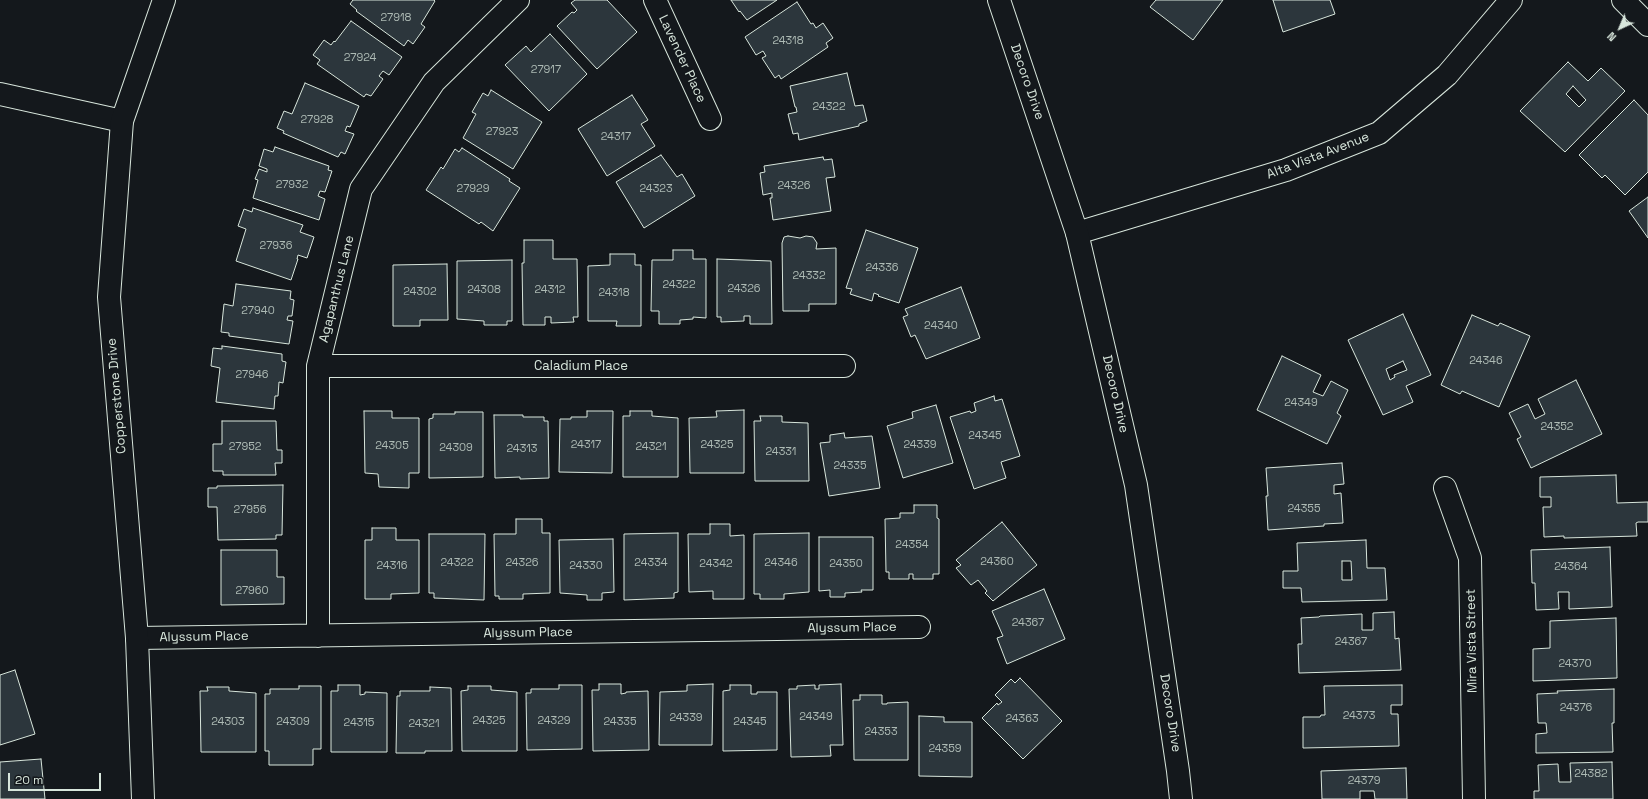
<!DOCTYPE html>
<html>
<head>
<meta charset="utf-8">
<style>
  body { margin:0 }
  #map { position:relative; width:1648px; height:799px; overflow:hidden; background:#14181c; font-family:"Space Grotesk",sans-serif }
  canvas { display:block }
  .north { position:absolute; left:1600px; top:8px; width:40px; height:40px; -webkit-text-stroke:3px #14181c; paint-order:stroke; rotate:224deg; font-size:11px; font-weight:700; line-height:16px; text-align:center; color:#d8e6dc }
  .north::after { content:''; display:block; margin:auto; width:14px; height:18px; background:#d8e6dc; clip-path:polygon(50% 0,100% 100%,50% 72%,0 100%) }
  .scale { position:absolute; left:8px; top:773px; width:93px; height:18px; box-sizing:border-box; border:2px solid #d8e6dc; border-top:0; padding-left:5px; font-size:12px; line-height:14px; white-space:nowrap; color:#d8e6dc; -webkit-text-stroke:3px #14181c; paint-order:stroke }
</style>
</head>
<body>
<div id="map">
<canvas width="1648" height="799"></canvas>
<div class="north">N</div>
<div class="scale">20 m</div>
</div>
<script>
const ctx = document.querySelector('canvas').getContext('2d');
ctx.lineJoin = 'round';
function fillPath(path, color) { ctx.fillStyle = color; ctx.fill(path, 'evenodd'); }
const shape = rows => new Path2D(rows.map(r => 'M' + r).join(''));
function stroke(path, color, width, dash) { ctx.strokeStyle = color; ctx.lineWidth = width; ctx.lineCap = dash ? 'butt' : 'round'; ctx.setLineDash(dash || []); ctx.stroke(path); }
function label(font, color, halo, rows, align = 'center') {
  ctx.font = font + ' "Space Grotesk",sans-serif'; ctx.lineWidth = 3; ctx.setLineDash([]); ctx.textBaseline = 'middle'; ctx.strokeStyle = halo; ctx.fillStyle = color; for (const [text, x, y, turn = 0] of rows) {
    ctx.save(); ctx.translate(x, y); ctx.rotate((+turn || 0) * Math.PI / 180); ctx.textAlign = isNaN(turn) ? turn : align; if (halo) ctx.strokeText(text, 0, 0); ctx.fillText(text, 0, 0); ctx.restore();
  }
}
const building = shape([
  [353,0,434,0,435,1,421,24,425,27,413,44,408,40,404,46,356,11,357,10,350,4,353,0],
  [575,0,607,0,637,32,597,69,557,26,572,12,574,13,577,10,571,3,575,0],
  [731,0,777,0,747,20,740,11,739,12,731,0],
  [1156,0,1223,0,1193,40,1150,7,1156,0],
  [1273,0,1330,0,1335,14,1283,32,1273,0],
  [797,2,811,24,813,23,816,28,823,23,833,38,826,43,828,47,781,79,779,75,775,78,762,58,766,56,763,51,756,55,745,37,797,2],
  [351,21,402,57,389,75,383,71,379,76,383,79,371,96,366,94,364,97,317,64,320,60,313,55,324,40,331,45,334,41,335,42,351,21],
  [550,34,587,74,549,111,505,65,526,46,531,52,550,34],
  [1568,62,1588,81,1601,68,1625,91,1565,152,1520,111,1568,62],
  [1573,86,1586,100,1579,107,1566,94,1573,86],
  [847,73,855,106,863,105,867,121,859,124,859,126,799,140,798,133,793,134,788,114,797,112,796,107,795,107,790,86,847,73],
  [305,83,359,106,350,127,347,126,345,131,354,134,345,154,341,152,338,157,283,133,284,131,277,128,284,111,292,114,305,83],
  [491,90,542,122,513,169,463,138,476,114,472,112,483,93,488,96,491,90],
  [632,95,648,120,641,124,655,146,607,176,578,129,632,95],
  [1634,100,1648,115,1648,172,1625,195,1605,175,1602,178,1579,155,1634,100],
  [275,147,329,166,328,170,332,171,325,192,320,191,318,196,325,199,319,220,253,198,258,180,255,179,259,169,267,172,267,169,259,166,264,149,273,152,275,147],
  [462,148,510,179,509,181,520,188,493,231,481,222,479,224,426,190,441,167,443,169,455,149,459,152,462,148],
  [661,155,677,177,682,174,695,196,644,228,616,182,661,155],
  [823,157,824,160,832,159,835,177,826,178,831,211,773,220,770,198,772,198,772,193,763,195,760,173,765,172,764,166,823,157],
  [1648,197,1648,238,1629,211,1648,197],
  [253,208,303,225,300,232,314,237,307,258,298,255,297,259,298,259,291,280,236,261,246,229,238,226,244,209,252,212,253,208],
  [866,230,918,248,899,303,878,296,879,295,874,293,872,301,850,294,852,289,846,288,866,230],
  [788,236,800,238,806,236,813,237,817,243,816,249,836,248,836,304,809,304,809,311,783,311,782,243,784,237,788,236],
  [524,240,553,240,553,259,577,259,578,317,573,317,574,322,551,323,551,317,545,317,545,325,523,325,522,263,524,263,524,240],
  [673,250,693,250,693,259,706,259,706,318,693,317,693,319,680,320,680,324,659,324,659,311,651,311,652,260,673,260,673,250],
  [610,254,635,254,635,265,641,265,641,326,616,326,617,321,588,321,588,266,610,265,610,254],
  [717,259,771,261,772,324,750,324,750,316,744,316,744,321,721,322,721,317,717,317,717,259],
  [512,260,512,321,507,321,507,325,484,325,484,321,457,319,457,261,512,260],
  [447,264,448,320,420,320,420,326,393,326,393,265,447,264],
  [236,284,291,291,290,299,294,300,292,316,288,316,287,320,293,321,289,344,229,336,229,333,221,332,224,304,233,306,236,284],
  [961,287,980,338,926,359,915,335,911,337,903,317,908,315,905,309,961,287],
  [1403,314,1431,375,1406,386,1413,402,1383,415,1348,340,1403,314],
  [1403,361,1407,370,1394,375,1395,377,1390,380,1386,369,1403,361],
  [1472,315,1498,326,1500,323,1530,336,1499,407,1462,391,1460,394,1441,385,1472,315],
  [222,346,282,354,282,361,286,362,283,383,279,382,278,396,275,396,274,409,216,402,220,368,211,366,213,348,222,349,222,346],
  [1282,356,1321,375,1313,392,1323,396,1331,381,1348,390,1337,413,1341,416,1327,444,1257,410,1282,356],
  [1576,380,1602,434,1531,468,1517,439,1521,437,1509,413,1528,404,1535,419,1545,414,1538,399,1576,380],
  [994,396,995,401,1002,399,1020,456,1001,462,1006,478,974,489,950,417,970,411,971,413,976,411,974,403,994,396],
  [936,405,953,463,903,478,887,426,913,418,912,412,936,405],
  [744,410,744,473,690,473,689,418,717,417,716,411,744,410],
  [364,411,392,411,392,418,419,418,419,473,409,473,409,488,379,487,378,474,365,473,364,411],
  [587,411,613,411,612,473,559,472,560,419,571,419,571,417,587,417,587,411],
  [630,411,652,411,652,416,678,418,678,477,623,477,623,416,630,416,630,411],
  [455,412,483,412,483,477,429,478,429,419,433,418,433,414,455,414,455,412],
  [494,415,523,415,523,417,544,417,544,421,548,421,549,478,520,479,520,477,495,478,494,415],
  [760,416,782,416,782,422,808,423,809,481,755,481,754,421,761,421,760,416],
  [222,421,276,421,277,450,282,450,282,463,275,463,276,475,223,475,223,471,213,471,213,444,222,444,222,421],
  [844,433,845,438,872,436,880,488,829,496,820,443,830,442,830,435,844,433],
  [1342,463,1344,484,1334,485,1334,494,1341,493,1343,523,1324,524,1324,526,1268,530,1266,496,1268,496,1266,468,1342,463],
  [1616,475,1617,503,1648,502,1648,522,1638,522,1636,523,1637,536,1564,538,1564,536,1544,537,1543,507,1551,507,1551,497,1540,497,1540,477,1616,475],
  [283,485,282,535,276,535,276,539,218,540,217,507,208,507,208,488,217,488,217,486,283,485],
  [914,505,937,505,937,518,939,519,939,574,933,574,933,579,913,579,913,574,909,574,909,579,889,579,889,572,886,572,885,519,900,518,900,513,914,513,914,505],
  [516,519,542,519,542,533,550,533,550,593,523,594,523,599,499,599,499,596,495,596,494,534,516,534,516,519],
  [1002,522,1037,565,993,601,985,593,987,591,978,580,971,585,956,568,961,565,956,560,1002,522],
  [710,524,730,524,730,536,744,535,744,599,713,599,713,591,689,592,688,534,710,534,710,524],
  [372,528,396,528,396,540,419,540,419,593,391,594,391,599,365,599,365,540,372,540,372,528],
  [678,533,678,592,674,593,674,598,624,600,624,534,678,533],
  [809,533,809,592,784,594,784,599,760,599,760,594,754,594,754,534,809,533],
  [429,534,485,534,484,600,434,598,434,593,429,593,429,534],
  [819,537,873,537,873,590,861,590,862,592,845,593,845,597,830,597,830,590,819,591,819,537],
  [613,539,614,592,602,593,602,600,587,600,587,595,560,593,559,540,613,539],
  [1366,540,1367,568,1385,568,1387,600,1302,602,1301,588,1283,588,1283,571,1298,571,1297,543,1366,540],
  [1342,561,1351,561,1352,580,1342,580,1342,561],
  [1610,547,1612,607,1569,609,1569,592,1558,592,1559,609,1536,610,1535,583,1532,583,1531,550,1610,547],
  [221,550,277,550,277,577,284,577,284,604,221,605,221,550],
  [1044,589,1065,639,1007,664,997,638,1003,636,992,611,1044,589],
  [1394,612,1395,639,1399,638,1401,670,1299,673,1298,644,1302,644,1301,618,1319,617,1320,616,1362,614,1362,630,1373,630,1373,613,1394,612],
  [1616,618,1617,678,1533,681,1533,649,1550,648,1550,621,1616,618],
  [15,670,35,734,0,745,0,675,15,670],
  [1020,678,1062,721,1023,759,982,718,997,703,998,705,1002,702,995,695,1011,679,1015,683,1020,678],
  [599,684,621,684,621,694,626,693,626,692,648,691,649,750,593,751,592,690,599,690,599,684],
  [713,684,712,745,659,745,660,692,687,691,687,685,713,684],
  [841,684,843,745,830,745,831,756,791,757,789,689,797,689,797,686,815,685,815,689,819,689,819,685,841,684],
  [338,685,360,685,360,695,365,694,365,692,387,693,387,752,331,752,331,691,338,691,338,685],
  [559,685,582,685,582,749,527,750,526,693,531,693,531,689,559,689,559,685],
  [730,685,751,685,751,694,757,694,757,692,777,692,777,750,723,751,723,691,730,690,730,685],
  [1402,685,1402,705,1391,705,1391,714,1398,714,1399,746,1303,748,1303,717,1320,717,1321,715,1325,715,1324,686,1402,685],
  [299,686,321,686,321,749,313,749,313,765,269,765,269,751,265,751,265,694,270,694,270,689,299,689,299,686],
  [468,686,491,686,491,690,517,692,517,751,462,751,461,691,468,690,468,686],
  [207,687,229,687,229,691,256,693,256,752,201,752,200,691,208,691,207,687],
  [430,687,451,688,452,751,425,751,425,753,396,753,397,696,400,696,400,691,430,691,430,687],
  [1614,689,1614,723,1612,723,1613,752,1536,753,1536,734,1547,733,1546,723,1538,723,1537,694,1558,693,1557,691,1614,689],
  [860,695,882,695,882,704,887,704,887,703,908,702,908,760,854,760,853,700,860,700,860,695],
  [919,716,944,717,944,722,972,722,972,777,919,776,919,716],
  [41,759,45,799,0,799,0,762,41,759],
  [1612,762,1613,799,1534,799,1534,791,1539,791,1538,765,1558,764,1559,782,1571,782,1570,763,1612,762],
  [1406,768,1407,799,1375,799,1374,791,1360,791,1360,799,1322,799,1321,771,1406,768]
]);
fillPath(building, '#2c363c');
stroke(building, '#d8e6dc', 1);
const street = shape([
  [655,0,710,119],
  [1623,0,1648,25],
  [0,94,122,121],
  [1077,233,1286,170,1379,133,1447,75,1511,0],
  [318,366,844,366],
  [1445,488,1470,558,1474,799],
  [318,636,318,366,361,189,434,82,518,0],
  [137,638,919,627]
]);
const secondary = shape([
  [999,0,1077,233,1136,485,1178,771,1181,799],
  [143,799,137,638,109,297,122,121,164,0]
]);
stroke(street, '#d8e6dc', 24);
stroke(secondary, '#d8e6dc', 24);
stroke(street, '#14181c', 22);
stroke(secondary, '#14181c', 22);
label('11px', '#adbab4', null, [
  ["27918",396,18],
  ["24318",788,41],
  ["27924",360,58],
  ["27917",546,70],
  ["24322",829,107],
  ["27928",317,120],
  ["27923",502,132],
  ["24317",616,137],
  ["27932",292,185],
  ["24326",794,186],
  ["27929",473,189],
  ["24323",656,189],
  ["27936",276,246],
  ["24336",882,268],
  ["24332",809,276],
  ["24322",679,285],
  ["24326",744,289],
  ["24308",484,290],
  ["24312",550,290],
  ["24302",420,292],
  ["24318",614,293],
  ["27940",258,311],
  ["24340",941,326],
  ["24346",1486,361],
  ["27946",252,375],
  ["24349",1301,403],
  ["24352",1557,427],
  ["24345",985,436],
  ["24317",586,445],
  ["24325",717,445],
  ["24339",920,445],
  ["24305",392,446],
  ["27952",245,447],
  ["24321",651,447],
  ["24309",456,448],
  ["24313",522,449],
  ["24331",781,452],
  ["24335",850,466],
  ["24355",1304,509],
  ["27956",250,510],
  ["24354",912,545],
  ["24360",997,562],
  ["24322",457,563],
  ["24326",522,563],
  ["24334",651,563],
  ["24346",781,563],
  ["24342",716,564],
  ["24350",846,564],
  ["24316",392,566],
  ["24330",586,566],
  ["24364",1571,567],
  ["27960",252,591],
  ["24367",1028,623],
  ["24367",1351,642],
  ["24370",1575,664],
  ["24376",1576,708],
  ["24373",1359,716],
  ["24349",816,717],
  ["24339",686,718],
  ["24363",1022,719],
  ["24325",489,721],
  ["24329",554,721],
  ["24303",228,722],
  ["24309",293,722],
  ["24335",620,722],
  ["24345",750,722],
  ["24315",359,723],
  ["24321",424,724],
  ["24353",881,732],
  ["24359",945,749],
  ["24382",1591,774],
  ["24379",1364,781]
]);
label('13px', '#d8e6dc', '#14181c', [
  ["Lavender Place",682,59,65],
  ["Decoro Drive",1027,82,71],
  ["Alta Vista Avenue",1318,156,-21],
  ["Agapanthus Lane",337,289,-76],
  ["Caladium Place",581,366],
  ["Decoro Drive",1115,394,77],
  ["Copperstone Drive",117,396,-95],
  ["Alyssum Place",852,628,-1],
  ["Alyssum Place",528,633,-1],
  ["Alyssum Place",204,637,-1],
  ["Mira Vista Street",1472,641,-91],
  ["Decoro Drive",1170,713,81]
]);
</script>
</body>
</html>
